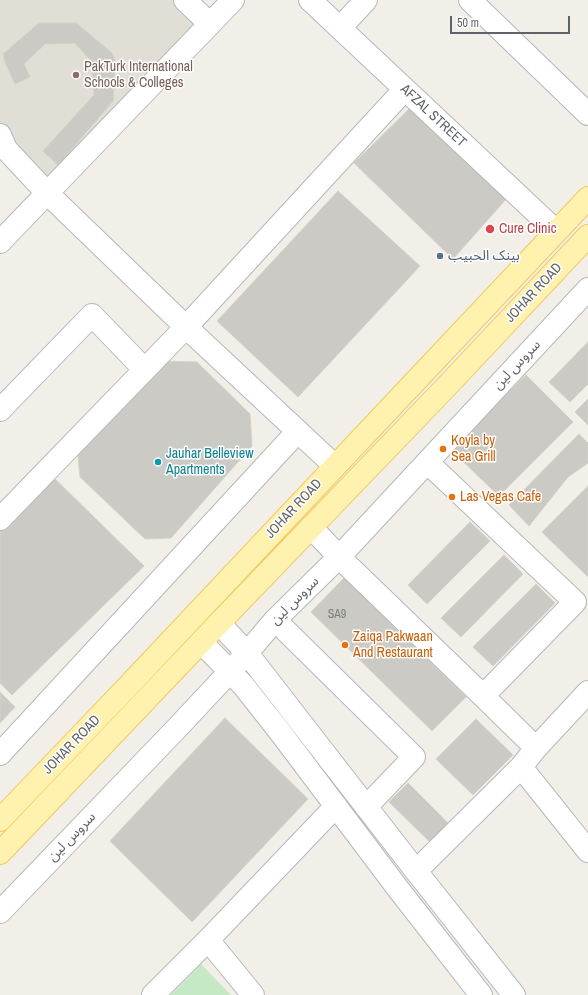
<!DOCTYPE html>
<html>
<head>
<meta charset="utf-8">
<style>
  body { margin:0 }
  #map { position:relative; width:588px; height:995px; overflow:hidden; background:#f1efe8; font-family:"Archivo Narrow",sans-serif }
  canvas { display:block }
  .scale { position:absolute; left:450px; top:16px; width:120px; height:18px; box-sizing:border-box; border:2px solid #5f6368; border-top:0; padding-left:5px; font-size:12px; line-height:14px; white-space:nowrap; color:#5f6368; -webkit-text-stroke:3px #fff; paint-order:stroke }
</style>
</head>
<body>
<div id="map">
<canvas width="588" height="995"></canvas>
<div class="scale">50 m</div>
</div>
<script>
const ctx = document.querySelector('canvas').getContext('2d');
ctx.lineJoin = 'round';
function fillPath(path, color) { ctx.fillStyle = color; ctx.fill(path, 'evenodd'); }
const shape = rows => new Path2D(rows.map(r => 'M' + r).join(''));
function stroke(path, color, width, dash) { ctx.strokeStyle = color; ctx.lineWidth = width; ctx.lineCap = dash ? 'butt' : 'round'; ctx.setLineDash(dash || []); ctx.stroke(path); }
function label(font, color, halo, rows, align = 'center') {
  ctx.font = font + ' "Archivo Narrow","Noto Sans Arabic",sans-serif'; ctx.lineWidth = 3; ctx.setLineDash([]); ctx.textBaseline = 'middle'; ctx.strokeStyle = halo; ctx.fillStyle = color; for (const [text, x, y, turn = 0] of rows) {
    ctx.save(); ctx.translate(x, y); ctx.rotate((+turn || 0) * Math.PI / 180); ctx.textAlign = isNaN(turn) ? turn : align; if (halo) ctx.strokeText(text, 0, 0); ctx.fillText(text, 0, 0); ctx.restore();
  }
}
fillPath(shape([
  [0,0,185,0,205,19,50,181,0,131]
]), '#e1ded6');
fillPath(shape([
  [201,964,231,995,171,995]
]), '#c5e8c5');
const building = shape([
  [39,23,76,23,112,53,115,61,113,101,58,165,43,151,94,95,92,62,75,43,45,44,24,64,30,77,15,84,5,62,3,54,39,23],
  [412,106,508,197,453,259,354,163,412,106],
  [338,191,420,266,298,397,217,321,338,191],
  [588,342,588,384,570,402,549,382,588,342],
  [160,361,197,362,250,414,252,446,171,538,145,539,80,477,77,447,160,361],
  [526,375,573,422,499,496,451,450,526,375],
  [588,399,588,425,575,412,588,399],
  [579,434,588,443,588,463,568,477,529,526,509,505,579,434],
  [51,475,144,566,12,695,0,683,0,529,51,475],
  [588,486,588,576,587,576,542,532,588,486],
  [470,522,490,541,427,604,408,585,470,522],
  [504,555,523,574,461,637,441,618,504,555],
  [344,578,466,697,432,731,311,612,344,578],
  [536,584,555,603,493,666,473,647,536,584],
  [0,692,15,707,0,723,0,692],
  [225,718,308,799,192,922,110,841,225,718],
  [476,719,513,755,473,795,436,759,476,719],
  [408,783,452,827,433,845,389,802,408,783]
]);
fillPath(building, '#cccac5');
stroke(building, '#d6d1c6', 1);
const minor = shape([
  [185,0,210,24],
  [310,0,556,231],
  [470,0,588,114],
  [340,28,366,0],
  [0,135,6,149,47,193,186,327,335,466],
  [0,242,233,0],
  [0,410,92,315,144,369],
  [427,462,575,602,483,696],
  [0,519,186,327,405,89],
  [311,527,339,557,483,696,536,748],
  [275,620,414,757,366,807],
  [219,623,247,653,416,871,514,995],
  [201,642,243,685,280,732,399,890,481,995],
  [0,754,298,431],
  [521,767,588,851],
  [416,871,521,767,536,748,588,692],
  [0,912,179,726,247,653,275,620,339,557,588,289],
  [208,940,253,995],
  [153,995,208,940,336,806]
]);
const major = shape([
  [0,820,131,683,588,198],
  [0,853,219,623,446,387,588,236]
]);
stroke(minor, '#b5b8bc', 24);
stroke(major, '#f2c960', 24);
stroke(minor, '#fff', 22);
stroke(major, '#fff2af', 22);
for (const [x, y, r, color] of [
  [76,75,4,"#8d6e63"],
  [490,229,5,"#e0444e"],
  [440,256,4,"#5c6f8a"],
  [443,449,4,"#e8710a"],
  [158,462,4,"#0f9aa8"],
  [452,497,4,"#e8710a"],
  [345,645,4,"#e8710a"]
]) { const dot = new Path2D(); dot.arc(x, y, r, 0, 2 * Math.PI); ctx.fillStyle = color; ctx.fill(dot); stroke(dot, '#fff', 1.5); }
label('12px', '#7a7d7f', null, [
  ["SA9",337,615]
]);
label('14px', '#785e54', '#fff', [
  ["PakTurk International",84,67],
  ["Schools & Colleges",84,83]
], 'left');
label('14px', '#5f6368', '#fff', [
  ["AFZAL STREET",433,116,43],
  ["JOHAR ROAD",534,293,-47],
  ["سروس لین",517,365,-47],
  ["JOHAR ROAD",294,509,-47],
  ["سروس لین",295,601,-45],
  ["JOHAR ROAD",72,745,-46],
  ["سروس لین",72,837,-46]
]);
label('14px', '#be3a42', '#fff', [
  ["Cure Clinic",499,229]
], 'left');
label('14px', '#4e5e75', '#fff', [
  ["بينک الحبيب",448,256]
], 'left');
label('14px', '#c56008', '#fff', [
  ["Koyla by",451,441],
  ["Sea Grill",451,457],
  ["Las Vegas Cafe",460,497],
  ["Zaiqa Pakwaan",353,637],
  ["And Restaurant",353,653]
], 'left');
label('14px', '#0d838f', '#fff', [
  ["Jauhar Belleview",166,454],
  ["Apartments",166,470]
], 'left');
</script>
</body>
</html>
